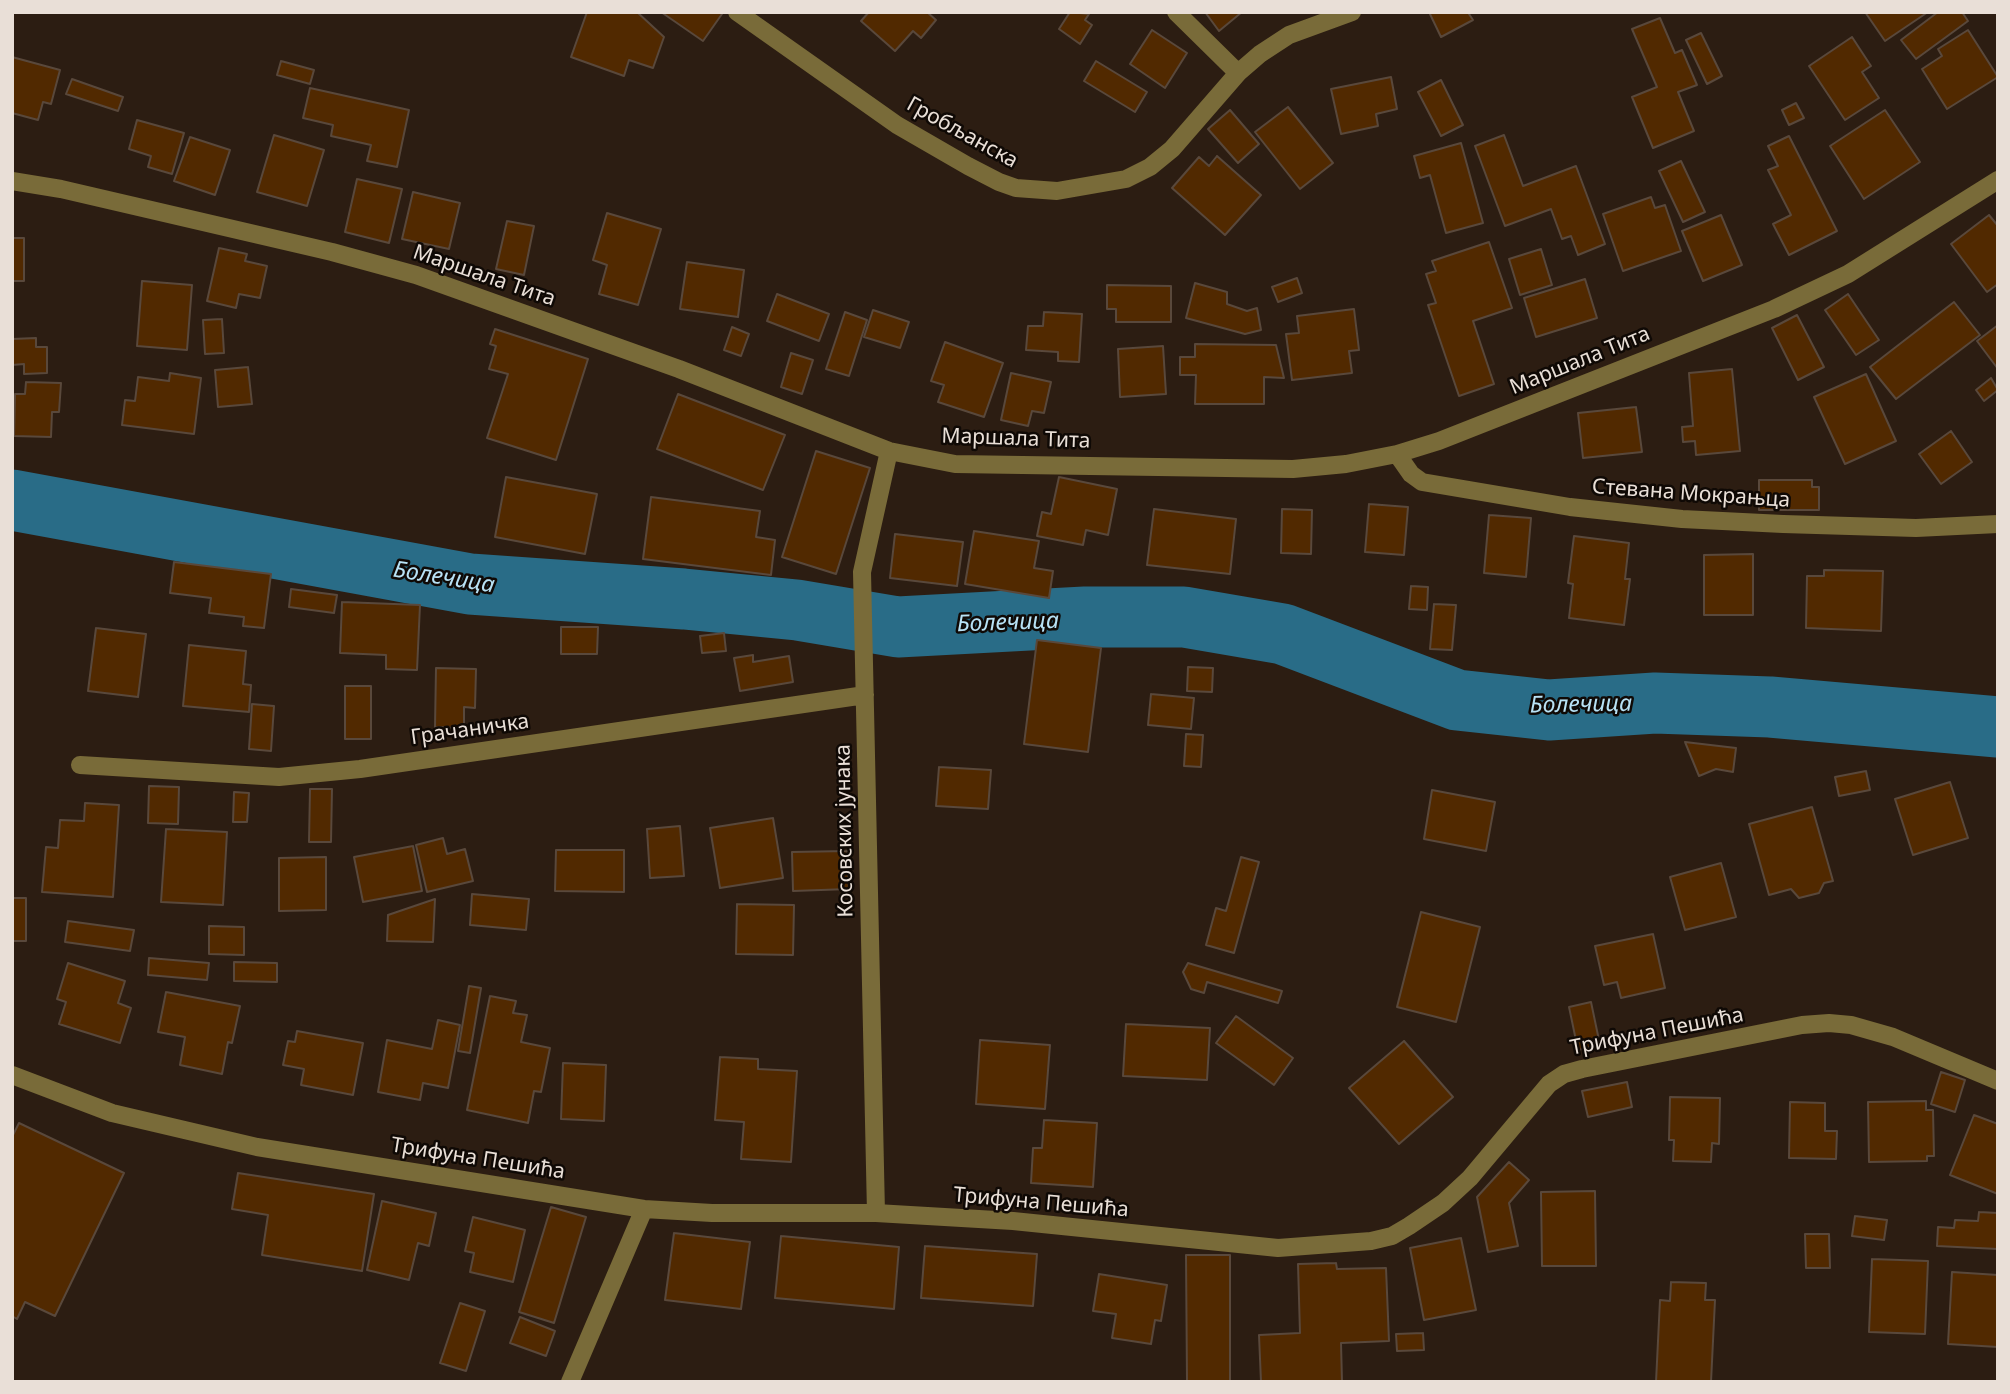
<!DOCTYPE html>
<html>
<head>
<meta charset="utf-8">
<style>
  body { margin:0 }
  #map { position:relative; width:2010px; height:1394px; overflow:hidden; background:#2c1d12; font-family:"Noto Sans",sans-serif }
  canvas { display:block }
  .frame { position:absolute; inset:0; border:14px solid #e9dfd7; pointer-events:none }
</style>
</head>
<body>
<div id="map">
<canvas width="2010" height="1394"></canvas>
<div class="frame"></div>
</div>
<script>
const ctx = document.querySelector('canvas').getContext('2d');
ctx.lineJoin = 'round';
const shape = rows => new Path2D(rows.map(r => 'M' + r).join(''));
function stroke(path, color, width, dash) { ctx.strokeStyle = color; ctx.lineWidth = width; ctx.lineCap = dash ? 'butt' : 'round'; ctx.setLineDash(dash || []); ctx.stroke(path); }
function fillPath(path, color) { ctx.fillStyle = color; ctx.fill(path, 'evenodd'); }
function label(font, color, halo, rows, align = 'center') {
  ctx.font = font + ' "Noto Sans",sans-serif'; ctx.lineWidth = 5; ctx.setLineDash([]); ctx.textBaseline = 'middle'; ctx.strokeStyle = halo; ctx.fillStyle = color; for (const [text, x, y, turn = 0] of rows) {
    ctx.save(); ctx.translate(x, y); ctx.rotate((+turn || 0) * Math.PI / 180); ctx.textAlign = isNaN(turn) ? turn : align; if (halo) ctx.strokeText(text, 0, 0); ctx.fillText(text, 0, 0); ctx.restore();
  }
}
stroke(shape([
  [12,500,470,584,684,599,797,610,898,627,1085,617,1184,617,1283,634,1457,700,1549,710,1655,703,1770,707,1998,727]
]), '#296c87', 61);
const building = shape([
  [587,12,637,12,664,37,653,68,629,60,624,76,571,57,587,12],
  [661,12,719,12,722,14,703,41,661,12],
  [869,12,927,12,936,20,921,38,913,31,895,51,861,21,869,12],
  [1070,12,1089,14,1085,20,1092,25,1080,44,1059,29,1070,12],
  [1205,12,1242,12,1219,31,1205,12],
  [1429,12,1472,12,1469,14,1473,20,1441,37,1429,12],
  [1865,12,1928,12,1885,41,1865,12],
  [1938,12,1962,12,1968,21,1916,59,1901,40,1938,12],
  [1660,18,1675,53,1682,50,1697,85,1678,92,1694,131,1653,148,1632,97,1657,87,1632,29,1660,18],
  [1152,30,1187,53,1165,88,1130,64,1152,30],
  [1968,30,1998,77,1947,109,1922,69,1942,56,1938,49,1968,30],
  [1701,33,1722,76,1707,84,1686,40,1701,33],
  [1852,37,1871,66,1862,72,1879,98,1845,120,1809,66,1852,37],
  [12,57,60,70,51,104,43,102,38,120,12,113,12,57],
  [281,61,314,70,310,84,277,75,281,61],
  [1096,61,1147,92,1135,112,1084,81,1096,61],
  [1391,77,1397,109,1376,114,1378,126,1341,134,1331,89,1391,77],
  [72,79,123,97,118,111,66,94,72,79],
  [1441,80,1463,125,1441,136,1418,92,1441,80],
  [310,88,409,110,397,167,367,161,371,145,331,136,333,125,303,118,310,88],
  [1796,103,1804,118,1789,125,1782,110,1796,103],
  [1288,107,1333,163,1300,189,1255,132,1288,107],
  [1230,110,1259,144,1238,163,1208,129,1230,110],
  [1885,110,1920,162,1864,199,1830,146,1885,110],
  [137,120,184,133,172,174,148,167,151,156,129,149,137,120],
  [274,135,324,150,307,206,257,192,274,135],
  [1504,135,1523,186,1576,166,1605,244,1578,255,1571,236,1562,239,1551,209,1505,226,1475,146,1504,135],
  [1789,136,1837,231,1789,255,1773,224,1791,215,1768,170,1778,166,1768,146,1789,136],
  [190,137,230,150,215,195,174,181,190,137],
  [1461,143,1483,223,1446,233,1430,175,1420,178,1414,156,1461,143],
  [1217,156,1261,195,1225,235,1172,188,1199,157,1209,166,1217,156],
  [1681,161,1705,212,1683,222,1659,171,1681,161],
  [357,179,402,189,389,243,345,232,357,179],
  [413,192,460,203,449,249,402,239,413,192],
  [1651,197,1655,208,1665,205,1681,251,1623,271,1603,214,1651,197],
  [607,213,661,229,638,305,599,294,607,265,593,260,607,213],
  [1721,215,1742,265,1703,281,1682,231,1721,215],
  [1989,215,1998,226,1998,284,1987,292,1951,244,1989,215],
  [507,221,534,226,524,275,496,269,507,221],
  [12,238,24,238,24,281,12,281,12,238],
  [1489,242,1512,308,1473,321,1494,384,1459,396,1428,305,1436,303,1426,274,1436,271,1432,261,1489,242],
  [219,248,247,254,245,261,267,266,260,298,239,294,236,308,207,301,219,248],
  [1541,249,1552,285,1520,295,1509,259,1541,249],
  [687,262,744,270,738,317,680,309,687,262],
  [1297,278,1302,293,1278,302,1272,287,1297,278],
  [1585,279,1597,318,1536,337,1524,298,1585,279],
  [142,281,192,285,187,350,137,346,142,281],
  [1195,283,1227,292,1227,304,1247,311,1257,308,1261,330,1245,334,1186,318,1195,283],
  [1107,285,1171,286,1171,322,1116,322,1116,309,1107,309,1107,285],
  [777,294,829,314,819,341,767,321,777,294],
  [1848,294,1879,340,1856,355,1825,310,1848,294],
  [1954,302,1980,335,1896,399,1870,367,1954,302],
  [1354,309,1359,350,1349,351,1352,373,1292,380,1286,334,1299,333,1297,316,1354,309],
  [873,310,909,322,900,348,864,337,873,310],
  [845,312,867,320,849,376,826,369,845,312],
  [1044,312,1082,314,1079,362,1058,361,1058,352,1026,350,1028,326,1043,326,1044,312],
  [1797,315,1824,367,1798,380,1772,328,1797,315],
  [222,319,224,353,205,354,203,320,222,319],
  [1998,325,1998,369,1977,341,1998,325],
  [732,327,749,334,741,356,724,350,732,327],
  [495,329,588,359,556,460,487,438,508,374,489,369,496,346,490,344,495,329],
  [36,338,36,347,47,347,47,373,24,374,24,364,12,365,12,339,36,338],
  [945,342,1003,363,984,417,938,402,944,385,931,381,945,342],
  [1195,344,1276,345,1284,378,1264,377,1264,404,1195,404,1196,375,1180,375,1180,357,1195,357,1195,344],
  [1163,346,1166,394,1120,397,1118,349,1163,346],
  [791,353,813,360,802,394,781,387,791,353],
  [248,367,252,404,218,407,215,370,248,367],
  [1732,369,1740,451,1696,455,1695,441,1683,442,1682,427,1693,426,1689,373,1732,369],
  [170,373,201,378,194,434,122,425,125,400,135,401,138,377,169,381,170,373],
  [1011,373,1051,382,1044,413,1032,411,1028,426,1001,420,1011,373],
  [1866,374,1896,441,1845,464,1814,397,1866,374],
  [1991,378,1998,390,1984,401,1976,390,1991,378],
  [26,382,61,383,59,412,52,412,51,437,14,436,15,394,25,394,26,382],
  [678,394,785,435,763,490,657,449,678,394],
  [1636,407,1642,452,1583,458,1578,413,1636,407],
  [1951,431,1972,462,1941,484,1919,454,1951,431],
  [816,451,870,468,836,574,782,557,816,451],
  [506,477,597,494,585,554,495,537,506,477],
  [1059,477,1117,489,1108,535,1086,530,1083,545,1037,536,1042,512,1051,514,1059,477],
  [1759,480,1812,480,1812,487,1819,487,1819,510,1759,510,1759,480],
  [651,497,760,511,756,537,775,540,771,575,643,559,651,497],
  [1369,504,1408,507,1404,555,1365,552,1369,504],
  [1154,509,1236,519,1230,574,1147,565,1154,509],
  [1282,509,1312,510,1311,554,1281,553,1282,509],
  [1489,515,1531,518,1526,577,1484,573,1489,515],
  [974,531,1039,541,1034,568,1053,571,1049,598,965,584,974,531],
  [895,534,963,542,957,586,890,578,895,534],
  [1574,536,1629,543,1625,579,1630,579,1624,625,1569,618,1573,584,1568,583,1574,536],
  [1753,554,1753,615,1704,615,1704,555,1753,554],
  [174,562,271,574,264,628,243,626,244,617,209,613,211,598,170,593,174,562],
  [1824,570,1883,571,1881,631,1806,628,1807,576,1824,576,1824,570],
  [1411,586,1428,587,1427,610,1409,609,1411,586],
  [291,589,337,595,334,613,289,607,291,589],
  [342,602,420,605,417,670,386,669,386,655,340,653,342,602],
  [1434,604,1456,605,1452,650,1430,649,1434,604],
  [561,627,598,627,597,654,561,654,561,627],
  [96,628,146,634,138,697,88,691,96,628],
  [724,633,726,651,702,653,700,636,724,633],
  [1037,640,1101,648,1088,752,1024,744,1037,640],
  [189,645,246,651,243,684,251,685,249,712,183,706,189,645],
  [753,655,753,662,789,656,793,682,740,691,734,658,753,655],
  [1188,667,1213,668,1212,692,1187,691,1188,667],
  [436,668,476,669,475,708,464,707,464,728,435,727,436,668],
  [345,686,371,686,371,739,345,739,345,686],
  [1151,694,1194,698,1191,729,1148,725,1151,694],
  [252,704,274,706,271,751,249,749,252,704],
  [1186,734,1203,735,1201,767,1184,766,1186,734],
  [1685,742,1736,748,1733,772,1716,769,1699,776,1685,742],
  [939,767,991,770,988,809,936,806,939,767],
  [1866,771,1870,790,1839,796,1835,777,1866,771],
  [1950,782,1968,838,1913,855,1895,799,1950,782],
  [149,786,179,787,178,824,148,823,149,786],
  [310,789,332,789,331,842,309,842,310,789],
  [1432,790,1495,802,1486,851,1424,839,1432,790],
  [234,792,249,793,247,822,233,822,234,792],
  [85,803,119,805,113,897,42,892,46,847,58,848,60,820,84,821,85,803],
  [1812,807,1833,881,1824,883,1819,893,1799,898,1791,889,1769,895,1749,824,1812,807],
  [773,818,783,878,720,888,710,828,773,818],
  [680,826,684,876,650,878,647,829,680,826],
  [166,829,227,832,223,905,161,902,166,829],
  [443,838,447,854,465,849,473,881,427,892,416,845,443,838],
  [413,846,422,891,363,902,354,857,413,846],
  [556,850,624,850,624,892,555,891,556,850],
  [847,851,849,889,793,891,792,852,847,851],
  [326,857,326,910,279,911,279,858,326,857],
  [1241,857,1259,862,1234,953,1206,945,1216,908,1226,911,1241,857],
  [1721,863,1736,917,1685,930,1670,877,1721,863],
  [472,894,529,899,526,930,470,925,472,894],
  [12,898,26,898,26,941,13,941,12,898],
  [435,899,433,942,387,941,388,915,435,899],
  [737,904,794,905,793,955,736,954,737,904],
  [1421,912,1480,927,1456,1022,1397,1007,1421,912],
  [68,921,134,930,130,951,65,942,68,921],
  [209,926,244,927,244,955,209,954,209,926],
  [1653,934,1665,988,1621,998,1617,982,1604,985,1595,946,1653,934],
  [149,958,209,963,207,980,148,975,149,958],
  [234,962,277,963,277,982,234,981,234,962],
  [68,963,125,981,118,1003,131,1008,120,1043,59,1024,66,1002,57,999,68,963],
  [1188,963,1282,991,1278,1003,1207,982,1204,993,1191,989,1183,972,1188,963],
  [469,986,481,988,470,1053,458,1051,469,986],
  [166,992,240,1006,232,1043,228,1042,222,1074,180,1065,185,1037,158,1032,166,992],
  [490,996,516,1001,513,1013,527,1015,521,1042,550,1048,541,1092,534,1091,528,1123,467,1110,490,996],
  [1591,1002,1600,1045,1578,1050,1569,1007,1591,1002],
  [1236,1016,1293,1058,1274,1085,1216,1043,1236,1016],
  [438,1020,460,1025,448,1088,423,1083,420,1100,378,1092,387,1040,432,1049,438,1020],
  [1126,1024,1210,1028,1207,1080,1123,1076,1126,1024],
  [297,1031,363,1043,353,1095,301,1085,304,1069,283,1065,288,1041,295,1042,297,1031],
  [980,1040,1050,1045,1045,1109,976,1104,980,1040],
  [1404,1041,1453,1097,1399,1144,1349,1088,1404,1041],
  [720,1057,758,1059,758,1069,797,1071,791,1162,741,1159,744,1122,715,1120,720,1057],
  [563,1063,606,1065,604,1121,561,1119,563,1063],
  [1941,1072,1965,1080,1955,1112,1931,1104,1941,1072],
  [1627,1082,1632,1107,1588,1117,1582,1091,1627,1082],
  [1670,1097,1720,1098,1719,1144,1712,1143,1711,1162,1673,1161,1674,1140,1669,1140,1670,1097],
  [1926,1101,1926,1110,1933,1110,1934,1156,1927,1156,1927,1161,1869,1162,1868,1102,1926,1101],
  [1790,1102,1825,1103,1825,1131,1837,1131,1836,1159,1789,1158,1790,1102],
  [1974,1115,1998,1124,1998,1194,1950,1175,1974,1115],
  [1044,1120,1097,1123,1093,1187,1031,1183,1033,1148,1042,1148,1044,1120],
  [19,1123,124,1173,55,1316,25,1302,17,1319,12,1316,12,1137,19,1123],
  [1509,1162,1529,1180,1509,1203,1518,1246,1488,1252,1477,1197,1509,1162],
  [238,1173,374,1194,362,1271,262,1255,268,1215,232,1209,238,1173],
  [1595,1191,1596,1266,1542,1266,1541,1192,1595,1191],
  [382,1201,436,1213,429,1246,418,1243,409,1280,367,1270,382,1201],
  [551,1207,586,1217,554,1323,519,1312,551,1207],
  [1979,1212,1998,1213,1998,1249,1937,1246,1938,1227,1954,1228,1955,1220,1978,1221,1979,1212],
  [1855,1216,1887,1220,1884,1240,1852,1236,1855,1216],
  [473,1217,525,1230,513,1282,470,1272,474,1253,465,1251,473,1217],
  [674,1233,750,1242,741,1309,665,1300,674,1233],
  [1805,1234,1829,1234,1830,1268,1806,1268,1805,1234],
  [781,1236,899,1247,894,1309,775,1298,781,1236],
  [1461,1238,1476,1310,1424,1320,1410,1248,1461,1238],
  [925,1246,1037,1254,1033,1306,921,1298,925,1246],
  [1186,1255,1230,1255,1230,1382,1187,1382,1186,1255],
  [1872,1259,1928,1261,1925,1334,1869,1332,1872,1259],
  [1336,1263,1337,1269,1386,1268,1389,1341,1341,1343,1342,1382,1261,1382,1259,1335,1300,1333,1298,1264,1336,1263],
  [1952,1272,1998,1275,1998,1347,1948,1344,1952,1272],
  [1099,1274,1167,1285,1161,1321,1155,1320,1151,1344,1112,1338,1116,1314,1093,1311,1099,1274],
  [1671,1282,1706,1283,1705,1300,1715,1300,1711,1382,1656,1382,1660,1300,1670,1301,1671,1282],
  [460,1303,485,1311,466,1371,440,1363,460,1303],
  [520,1317,555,1331,546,1356,510,1343,520,1317],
  [1423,1333,1424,1350,1397,1351,1396,1334,1423,1333]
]);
fillPath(building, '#512900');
stroke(building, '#59483b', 2);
stroke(shape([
  [737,12,897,125,968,166,999,182,1016,188,1057,191,1126,179,1150,167,1172,149,1238,73,1260,54,1289,35,1352,12],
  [1176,12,1238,73],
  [12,181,61,189,332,252,416,275,679,369,889,451,955,464,1293,469,1346,464,1397,454,1439,441,1774,309,1848,274,1998,180],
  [1397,454,1411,474,1422,482,1570,507,1682,519,1783,524,1916,528,1998,524],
  [80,765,279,777,360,769,865,695],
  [12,1075,112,1113,257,1147,644,1209,712,1213,876,1213,1013,1221,1278,1248,1371,1241,1392,1236,1409,1226,1443,1203,1470,1178,1549,1084,1564,1074,1582,1069,1802,1025,1829,1023,1851,1025,1893,1037,1998,1081],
  [876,1213,862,572,889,451],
  [570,1382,644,1209]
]), '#796b39', 18);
label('21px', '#e9dfd7', '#0f0905', [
  ["Гробљанска",962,133,29],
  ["Маршала Тита",484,276,19],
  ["Маршала Тита",1580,361,-22],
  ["Маршала Тита",1016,439,2],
  ["Стевана Мокрањца",1691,494,4],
  ["Грачаничка",470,730,-8],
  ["Косовских јунака",845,831,-91],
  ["Трифуна Пешића",1657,1032,-11],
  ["Трифуна Пешића",478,1159,9],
  ["Трифуна Пешића",1041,1203,5]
]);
label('italic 23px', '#b8e2f5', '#0f0905', [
  ["Болечица",444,578,9],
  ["Болечица",1008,623,-2],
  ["Болечица",1581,705,-1]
]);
</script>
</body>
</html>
